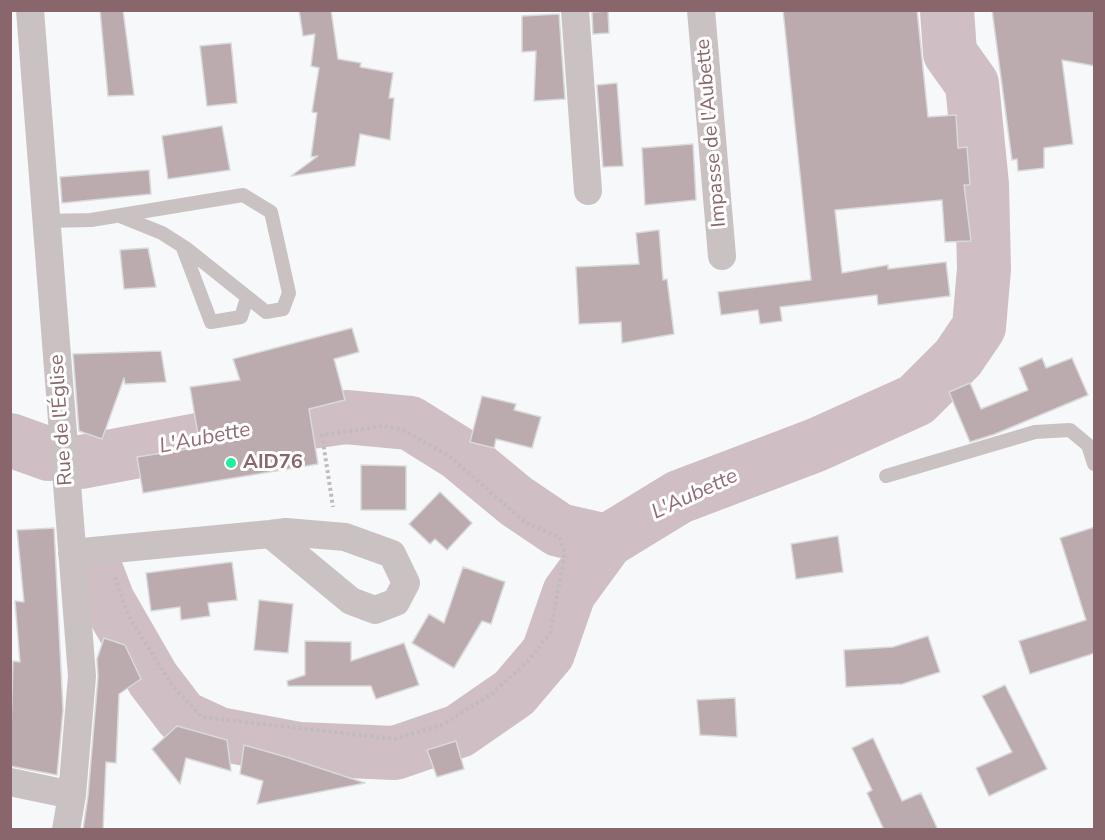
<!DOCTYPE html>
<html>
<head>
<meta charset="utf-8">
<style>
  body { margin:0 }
  #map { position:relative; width:1105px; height:840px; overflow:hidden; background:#f6f8f9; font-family:"Nunito Sans",sans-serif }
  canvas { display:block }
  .frame { position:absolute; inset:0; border:12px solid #89666c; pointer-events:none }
</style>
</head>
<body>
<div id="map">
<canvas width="1105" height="840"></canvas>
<div class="frame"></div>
</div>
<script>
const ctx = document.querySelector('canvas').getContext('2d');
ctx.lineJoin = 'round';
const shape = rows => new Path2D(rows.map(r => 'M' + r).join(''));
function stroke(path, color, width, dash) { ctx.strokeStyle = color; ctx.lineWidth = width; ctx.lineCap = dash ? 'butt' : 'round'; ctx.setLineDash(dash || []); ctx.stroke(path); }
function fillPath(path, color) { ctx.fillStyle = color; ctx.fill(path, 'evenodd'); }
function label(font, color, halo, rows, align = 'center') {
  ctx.font = font + ' "Nunito Sans",sans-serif'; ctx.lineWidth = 6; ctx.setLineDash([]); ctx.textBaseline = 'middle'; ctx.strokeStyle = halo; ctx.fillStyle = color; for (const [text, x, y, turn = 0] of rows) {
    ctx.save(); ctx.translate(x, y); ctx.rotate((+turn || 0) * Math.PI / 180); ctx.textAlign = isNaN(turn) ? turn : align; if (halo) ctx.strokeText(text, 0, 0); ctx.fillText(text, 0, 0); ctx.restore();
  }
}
stroke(shape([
  [10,440,49,454],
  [81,462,240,432,346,417,410,423,458,453,516,501,559,530,607,541,679,497,816,445,916,400,958,358,979,327,984,269,982,185,972,84,950,53,947,10],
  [95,567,108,601,153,679,182,717,219,734,299,749,395,753,459,731,514,693,548,653,569,593,607,541]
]), '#cfbec4', 54);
const building = shape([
  [100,10,123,10,134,95,108,96,100,10],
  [299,10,331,10,338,59,361,63,360,67,393,73,389,98,394,98,390,140,360,134,355,166,291,176,318,156,311,157,317,113,312,112,319,68,311,66,315,34,303,36,299,10],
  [783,10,917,10,928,117,956,115,958,148,967,147,970,185,964,185,971,241,945,242,942,200,835,210,842,273,888,265,888,269,946,262,950,296,878,305,877,295,780,307,782,321,760,324,758,310,721,315,718,292,811,280,783,10],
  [992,10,1095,10,1095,66,1062,60,1073,144,1044,148,1044,168,1018,171,1017,159,1012,160,992,10],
  [608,11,609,33,593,34,592,12,608,11],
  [559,14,565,99,534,101,536,51,522,52,522,16,559,14],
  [231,43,237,103,207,106,200,46,231,43],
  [617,83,623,166,603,167,597,85,617,83],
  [222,126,230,170,168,179,162,136,222,126],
  [693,144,696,200,645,205,642,148,693,144],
  [149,170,151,194,62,203,60,177,149,170],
  [659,230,663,280,667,279,674,334,622,343,621,322,579,324,576,267,639,264,636,233,659,230],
  [148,248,156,287,124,289,120,250,148,248],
  [352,328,359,352,334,359,345,400,309,409,318,464,143,493,137,457,200,447,190,387,240,380,233,359,352,328],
  [161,351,166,382,125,384,124,378,102,439,79,431,73,354,161,351],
  [1042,358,1046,368,1072,358,1088,395,995,434,970,442,949,392,970,383,981,409,1028,390,1019,368,1042,358],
  [482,396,516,404,514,410,541,417,532,448,496,439,494,448,470,442,482,396],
  [361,465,406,466,406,510,361,510,361,465],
  [440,492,472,523,447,550,435,539,430,544,409,524,440,492],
  [1095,527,1095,653,1030,674,1019,641,1086,620,1060,538,1095,527],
  [54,528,63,710,57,775,10,766,13,661,20,662,15,601,24,602,17,530,54,528],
  [838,536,843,572,796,579,791,544,838,536],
  [232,562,237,600,208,603,210,616,181,620,180,607,151,611,146,573,232,562],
  [463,567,505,582,491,624,482,621,454,668,412,643,429,614,444,623,463,567],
  [259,600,293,604,288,653,254,650,259,600],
  [928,636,940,672,902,684,846,687,844,650,893,647,928,636],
  [104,638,125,645,141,679,119,694,116,763,106,762,103,830,83,830,88,796,98,677,97,659,104,638],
  [305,641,351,642,351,661,404,643,419,685,376,699,371,686,288,686,287,681,305,675,305,641],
  [1005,685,1047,769,989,796,976,768,1012,752,982,696,1005,685],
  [735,698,737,737,700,735,697,700,735,698],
  [177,726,227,740,231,771,186,758,180,784,152,749,177,726],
  [873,738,902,801,921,793,938,830,884,830,867,793,872,790,852,748,873,738],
  [456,741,464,769,437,777,427,750,456,741],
  [244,745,286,757,365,783,257,804,263,781,240,774,244,745]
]);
fillPath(building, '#bbabae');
stroke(building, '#d8d9da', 1.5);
stroke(shape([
  [115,577,128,615,172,685,202,717,394,739,442,725,493,693,528,661,550,633,565,553,559,537,526,523,449,456,403,430,383,426,322,435,333,507]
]), '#c2bbbc', 4, [3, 3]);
stroke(shape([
  [46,221,91,220,243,195,271,212,289,293,283,309,266,312,187,249,162,233,120,216],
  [183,248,211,322,241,317,247,298],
  [886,476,1035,432,1070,430,1088,445,1094,464]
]), '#cac1c3', 14);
stroke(shape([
  [30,10,82,676,72,795,66,830],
  [575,10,588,191],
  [701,10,722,256],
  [72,553,270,534,286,532,345,537,392,554,406,583,396,602,375,610,351,601,270,534],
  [10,782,72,795]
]), '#cac1c3', 28);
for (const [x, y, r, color] of [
  [231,463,6,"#21ee9c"]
]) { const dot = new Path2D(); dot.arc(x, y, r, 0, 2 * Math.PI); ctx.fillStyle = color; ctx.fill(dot); stroke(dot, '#fff', 2); }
label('20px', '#89666c', '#fff', [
  ["Impasse de l'Aubette",712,133,-95],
  ["Rue de l'Église",62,420,-94]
]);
label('bold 20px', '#89666c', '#fff', [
  ["AID76",243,463]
], 'left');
label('italic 21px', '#936c79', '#fff', [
  ["L'Aubette",205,439,-11],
  ["L'Aubette",695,495,-25]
]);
</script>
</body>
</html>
